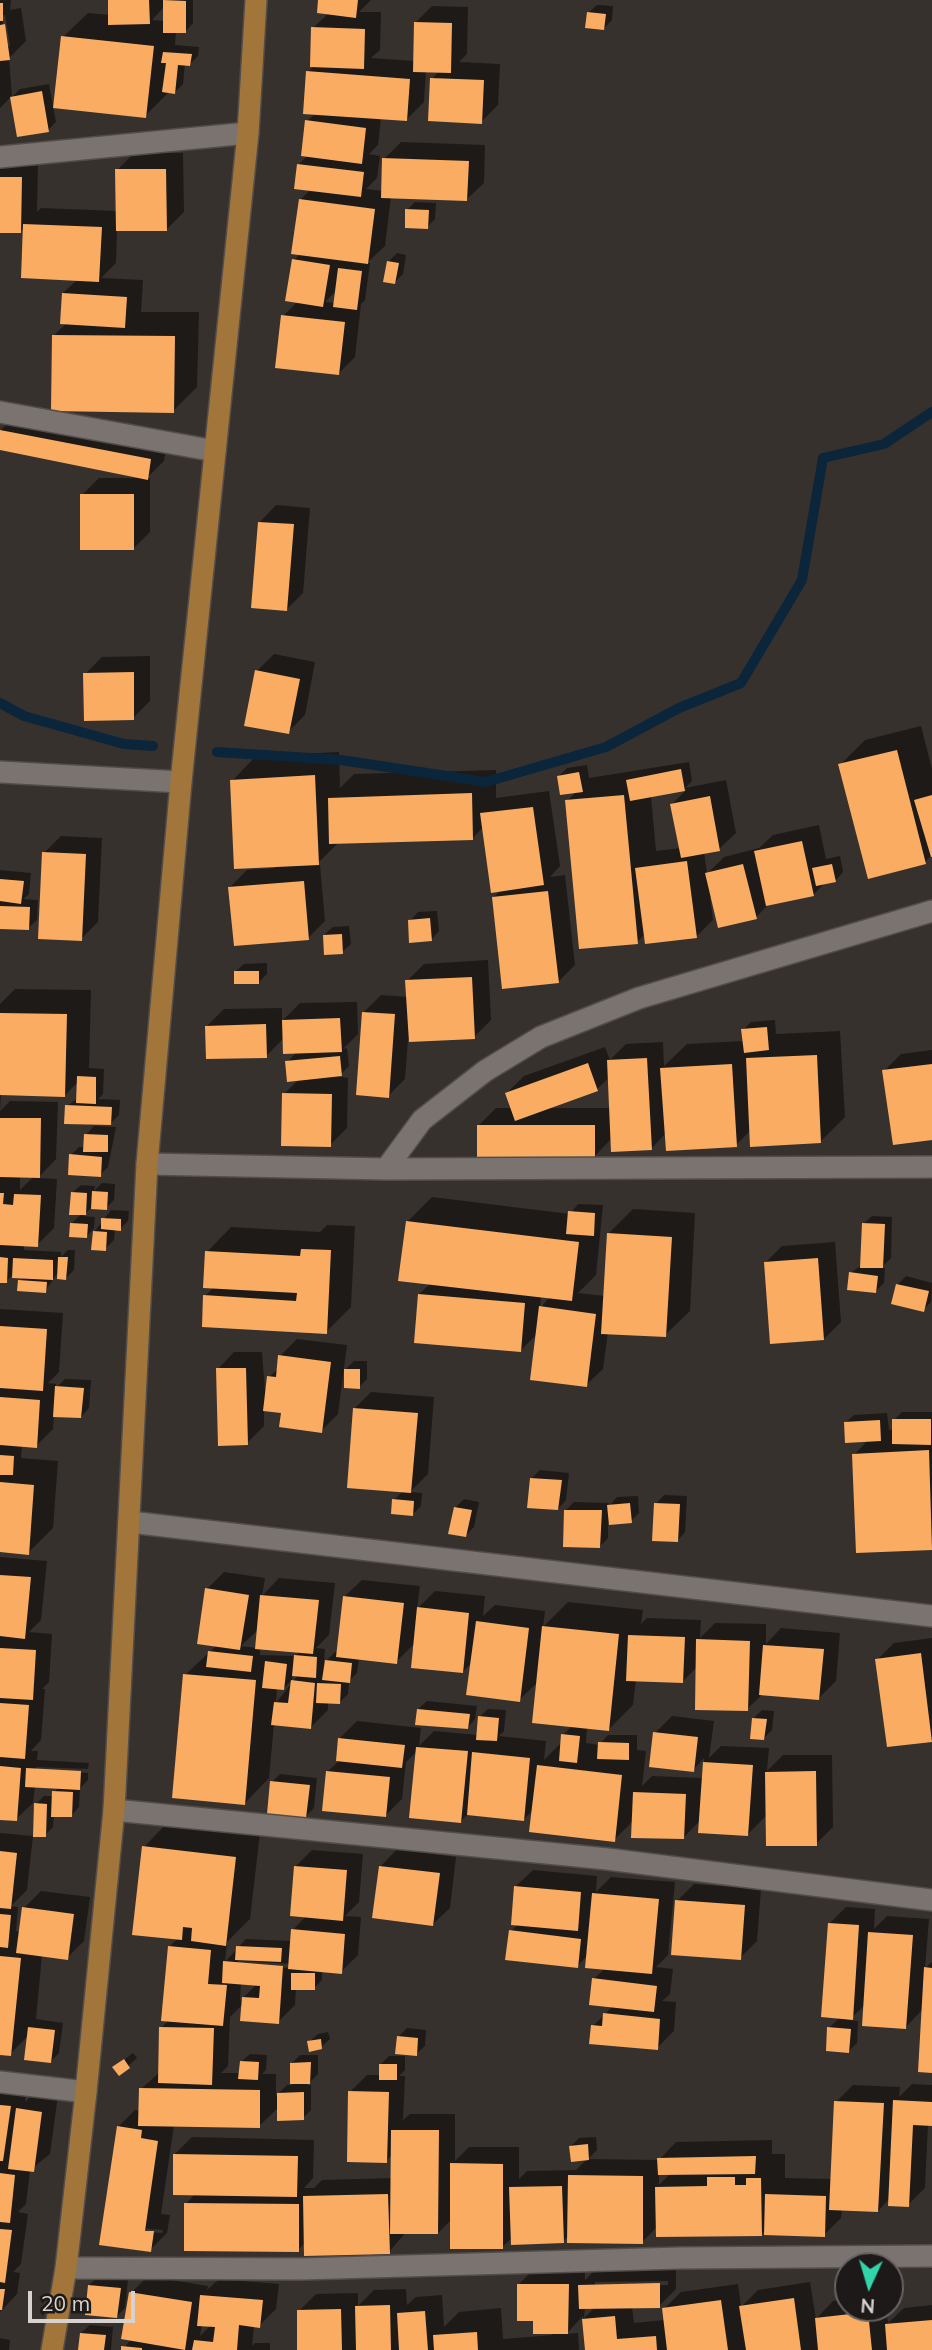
<!DOCTYPE html>
<html>
<head>
<meta charset="utf-8">
<style>
  body { margin:0 }
  #map { position:relative; width:932px; height:2350px; overflow:hidden; background:#37312e; font-family:Mulish,sans-serif }
  canvas { display:block }
  .north { position:absolute; left:834px; top:2252px; width:70px; height:70px; box-sizing:border-box; background:#1c1918; border:2px solid #666362; border-radius:50%; rotate:184deg; font-size:19px; font-weight:700; line-height:28px; text-align:center; color:#d6d2d0 }
  .north::after { content:''; display:block; margin:auto; width:24px; height:32px; background:#32d4a9; clip-path:polygon(50% 0,100% 100%,50% 72%,0 100%) }
  .scale { position:absolute; left:28px; top:2291px; width:107px; height:32px; box-sizing:border-box; border:4px solid #d6d2d0; border-top:0; padding-left:9px; font-size:21px; line-height:24px; white-space:nowrap; color:#d6d2d0; -webkit-text-stroke:5px #1c1918; paint-order:stroke }
</style>
</head>
<body>
<div id="map">
<canvas width="932" height="2350"></canvas>
<div class="north">N</div>
<div class="scale">20 m</div>
</div>
<script>
const ctx = document.querySelector('canvas').getContext('2d');
ctx.lineJoin = 'round';
function fillPath(path, color) { ctx.fillStyle = color; ctx.fill(path, 'evenodd'); }
const shape = rows => new Path2D(rows.map(r => 'M' + r).join(''));
function stroke(path, color, width, dash) { ctx.strokeStyle = color; ctx.lineWidth = width; ctx.lineCap = dash ? 'butt' : 'round'; ctx.setLineDash(dash || []); ctx.stroke(path); }
fillPath(shape([
  [0,0,11,0,10,10,21,8,26,41,9,58,12,97,20,89,49,84,56,122,48,130,18,135,12,96,0,108],
  [5,15,10,46,6,46,2,16],
  [110,0,193,0,193,23,185,32,176,31,175,45,199,47,198,56,190,64,185,64,183,84,175,92,170,91,145,116,63,37,88,13,110,15],
  [165,6,165,21,152,20],
  [320,0,371,0,359,12,381,12,380,50,371,58,415,61,415,23,432,6,468,7,467,54,459,62,500,64,498,105,481,122,432,79,439,71,426,71,424,102,407,119,381,118,378,145,369,154,380,156,377,178,366,189,383,191,384,159,401,142,485,145,484,183,467,199,391,197,385,246,367,263,370,263,365,300,361,304,355,357,338,374,283,316,298,301,294,260,300,254,300,200,311,189,298,165,308,155,307,121,316,113,308,72,312,68,313,28,329,13],
  [337,290,336,303,325,302],
  [597,5,613,6,612,20,604,28,588,13],
  [134,153,183,153,184,212,167,229,117,229,116,263,101,278,143,280,141,312,199,312,197,387,173,411,54,335,67,323,63,293,78,279,24,228,20,232,0,231,0,160,38,161,37,212,41,208,117,211,117,170],
  [415,202,436,203,435,219,427,227,407,210],
  [397,253,406,255,403,274,395,282,388,262],
  [18,413,167,442,164,461,147,478,150,478,150,532,133,549,82,495,99,478,138,478,0,448,1,430],
  [276,505,310,508,303,593,286,610,260,522],
  [274,654,315,662,305,715,288,732,257,671],
  [150,656,150,701,133,718,85,674,102,657],
  [921,726,932,769,932,855,925,862,840,765,865,740],
  [339,752,340,788,354,774,496,770,496,798,549,791,560,866,550,877,565,875,575,965,558,982,494,897,502,889,483,827,472,839,339,842,316,865,320,865,325,921,308,938,230,887,247,870,275,868,232,781,256,756],
  [689,762,692,781,685,788,726,780,736,833,719,849,704,852,707,874,724,857,759,848,773,835,819,825,826,859,840,856,843,872,835,881,825,883,813,895,769,904,756,917,710,897,713,920,696,937,645,934,637,942,567,801,577,791,559,776,567,768,587,765,589,778],
  [687,789,672,804,681,848,656,851,651,796],
  [61,836,102,838,98,922,81,939,44,853],
  [0,870,31,873,29,894,23,899,38,900,37,920,28,928,0,927],
  [437,911,439,931,431,940,410,921,418,912],
  [349,926,351,944,342,952,324,935,333,927],
  [488,960,491,1020,474,1037,408,1040,405,1079,388,1096,364,1012,381,995,408,997,407,981,424,964],
  [267,963,267,974,259,982,235,972,244,964],
  [15,989,91,990,89,1068,104,1069,103,1094,98,1099,120,1100,119,1115,111,1123,67,1106,78,1098,79,1081,65,1095,1,1094,0,1111,10,1101,58,1102,56,1159,38,1178,57,1179,54,1228,37,1245,24,1244,24,1250,61,1252,61,1257,68,1250,75,1250,74,1270,66,1278,59,1271,45,1291,20,1281,24,1277,12,1276,6,1281,0,1281,0,1004],
  [20,1175,34,1176,20,1190],
  [357,1002,358,1034,343,1049,347,1048,349,1066,341,1074,331,1075,348,1078,347,1128,330,1145,284,1094,299,1079,287,1062,297,1052,284,1038,266,1056,207,1026,224,1009,282,1008,282,1021,300,1003],
  [775,1020,776,1034,840,1031,845,1117,820,1142,751,1130,736,1145,666,1133,651,1149,612,1138,594,1157,479,1125,496,1108,513,1108,507,1093,524,1076,605,1047,610,1060,626,1044,663,1042,664,1066,687,1044,744,1041,743,1030,751,1022],
  [610,1077,611,1108,546,1108,597,1089],
  [932,1050,932,1138,884,1071,901,1054],
  [94,1126,116,1127,108,1167,100,1175,71,1155,79,1147,85,1147,86,1135],
  [102,1183,115,1184,114,1200,106,1208,92,1207,83,1216,95,1217,94,1228,86,1237,71,1224,82,1213,72,1193,81,1185,95,1186,94,1191],
  [432,1197,570,1214,578,1204,603,1205,596,1275,578,1293,605,1296,609,1233,633,1209,695,1213,690,1311,665,1335,608,1332,603,1369,586,1385,537,1334,521,1350,419,1294,431,1283,407,1222],
  [541,1296,550,1297,540,1308],
  [111,1210,129,1211,128,1221,120,1229,115,1229,114,1240,105,1249,94,1232],
  [872,1216,892,1217,891,1258,881,1268,885,1268,884,1283,876,1291,850,1273,862,1265,863,1224],
  [327,1225,355,1226,351,1307,326,1332,205,1296,214,1287,207,1252,231,1227,320,1232],
  [835,1242,841,1322,824,1339,765,1263,782,1246],
  [906,1276,932,1283,931,1302,923,1310,897,1285],
  [0,1309,63,1313,59,1372,48,1383,56,1384,56,1388,65,1379,91,1380,89,1408,81,1417,54,1415,53,1429,36,1446,22,1445,21,1458,58,1461,53,1528,28,1553,0,1550],
  [297,1339,347,1345,338,1414,321,1431,283,1412,264,1409,264,1426,247,1443,218,1369,234,1352,262,1352,266,1403,269,1377,279,1368,280,1356],
  [354,1361,367,1361,367,1379,359,1387,344,1371],
  [371,1392,434,1397,428,1474,410,1492,422,1493,421,1506,413,1514,394,1500,403,1491,355,1408],
  [902,1412,932,1412,932,1548,858,1551,854,1455,868,1440,845,1423,854,1415,887,1413,889,1430,894,1429,894,1420],
  [540,1470,569,1473,566,1500,558,1509,532,1478],
  [664,1495,687,1496,685,1532,677,1541,656,1504],
  [638,1496,639,1513,631,1521,608,1523,608,1538,599,1547,566,1510,574,1502,609,1503,609,1506,617,1497],
  [464,1499,479,1502,474,1527,466,1535,455,1508],
  [0,1557,47,1561,41,1620,29,1632,52,1634,49,1682,42,1689,45,1689,41,1740,31,1751,38,1751,37,1760,89,1763,88,1769,36,1767,36,1770,88,1773,88,1780,80,1788,79,1807,71,1816,54,1815,53,1827,45,1835,36,1804,44,1796,53,1796,58,1787,35,1786,33,1803,16,1819,0,1818],
  [224,1572,265,1578,262,1596,279,1578,335,1583,329,1635,316,1648,325,1649,324,1663,335,1652,338,1653,345,1596,362,1580,420,1586,417,1609,435,1591,485,1596,483,1616,495,1605,545,1611,543,1627,568,1602,643,1610,641,1624,647,1618,701,1620,700,1638,715,1623,766,1624,766,1644,781,1628,840,1633,836,1681,819,1698,763,1694,747,1709,698,1666,682,1682,636,1679,633,1705,609,1729,587,1727,586,1743,599,1745,608,1735,637,1735,637,1750,646,1751,642,1786,652,1776,703,1778,704,1758,693,1770,655,1733,672,1716,714,1721,709,1758,721,1746,769,1748,767,1771,783,1755,832,1755,833,1827,816,1844,767,1815,748,1834,701,1820,683,1838,634,1820,614,1840,534,1809,524,1819,468,1814,461,1821,417,1751,406,1762,402,1799,385,1816,328,1771,338,1762,340,1738,357,1721,421,1728,419,1746,434,1731,478,1735,479,1717,488,1709,506,1710,504,1731,499,1736,546,1741,544,1760,562,1742,563,1735,572,1726,538,1682,519,1700,472,1662,463,1672,415,1643,396,1662,359,1658,357,1673,349,1681,348,1694,340,1702,328,1702,328,1710,311,1727,274,1724,269,1778,245,1803,185,1675,217,1645,207,1589],
  [259,1629,257,1648,241,1646],
  [260,1647,300,1651,295,1656,260,1655],
  [292,1674,298,1675,276,1703,277,1688,283,1689,292,1680],
  [932,1638,932,1740,888,1746,877,1660,894,1643],
  [427,1701,477,1706,475,1719,467,1728,418,1709],
  [762,1710,774,1711,772,1730,764,1738,753,1719],
  [280,1774,317,1778,314,1808,306,1816,272,1782],
  [168,1822,260,1833,250,1919,227,1942,225,1962,246,1939,292,1941,293,1930,306,1916,295,1867,312,1850,363,1854,359,1902,345,1916,361,1917,358,1955,341,1972,322,1971,322,1980,314,1988,296,1988,295,2005,278,2022,243,2004,230,2017,228,2066,221,2073,241,2073,241,2062,250,2054,267,2055,266,2070,262,2074,276,2074,276,2096,287,2085,292,2085,292,2063,300,2055,318,2055,318,2074,307,2085,311,2085,311,2110,303,2118,279,2107,259,2126,174,2125,161,2214,170,2215,167,2233,150,2250,101,2243,118,2127,135,2110,140,2111,141,2089,160,2072,161,2028,169,2020,169,1947,178,1938,144,1847],
  [238,1961,292,1964,292,1968,238,1964],
  [241,1983,257,1984,240,2001],
  [138,2228,163,2230,162,2233,146,2232],
  [0,1833,33,1836,27,1890,11,1906,18,1907,16,1931,21,1932,24,1908,41,1891,90,1897,84,1941,67,1958,42,1955,36,2019,63,2023,59,2053,51,2061,29,2035,10,2054,0,2053],
  [397,1849,456,1857,450,1908,433,1924,381,1866],
  [533,1870,597,1876,596,1892,611,1877,675,1882,668,1955,656,1967,673,1969,670,1994,662,2001,676,2002,674,2031,657,2048,593,2026,613,2006,594,1979,605,1968,588,1955,577,1966,511,1931,518,1924,516,1886],
  [694,1884,761,1889,757,1941,740,1958,677,1901],
  [846,1907,875,1909,874,1929,887,1916,929,1919,925,1968,932,1962,932,2071,923,2009,905,2028,865,2005,849,2020,858,2021,857,2043,849,2051,829,2028,840,2017,829,1924],
  [407,2028,426,2030,425,2046,416,2054,398,2037],
  [328,2032,330,2039,321,2047,309,2042,318,2034],
  [133,2053,137,2058,128,2066,115,2067],
  [389,2056,405,2056,405,2070,399,2076,405,2076,403,2120,410,2114,455,2114,455,2161,469,2147,519,2147,519,2179,527,2171,576,2170,587,2159,571,2146,579,2138,596,2137,597,2150,588,2159,659,2160,676,2142,772,2140,772,2154,785,2154,785,2178,832,2179,836,2102,853,2085,900,2087,899,2097,912,2084,932,2085,932,2125,928,2124,925,2188,908,2205,890,2198,878,2211,842,2209,841,2218,824,2235,766,2230,762,2234,657,2227,642,2242,569,2236,563,2241,512,2238,502,2247,452,2219,438,2233,406,2232,389,2252,306,2242,298,2250,186,2204,196,2193,175,2154,192,2137,314,2140,313,2178,304,2188,314,2188,322,2180,393,2178,393,2154,386,2161,350,2092,367,2075,381,2075,381,2064],
  [659,2173,671,2173,659,2185],
  [0,2086,27,2090,25,2102,35,2092,58,2095,50,2154,30,2170,26,2204,18,2212,28,2214,21,2264,13,2272,20,2273,17,2294,0,2312],
  [676,2267,676,2289,659,2306,632,2307,634,2323,665,2320,664,2309,681,2292,738,2284,741,2307,758,2290,810,2282,816,2319,833,2301,848,2300,848,2308,886,2308,888,2323,904,2308,932,2305,932,2350,586,2350,583,2316,566,2334,578,2333,579,2350,299,2350,299,2311,316,2294,358,2293,358,2306,374,2290,406,2289,407,2305,416,2297,442,2295,444,2327,459,2312,501,2308,503,2339,553,2335,535,2319,518,2285,535,2268,585,2268,585,2280,597,2268],
  [668,2281,668,2285,595,2286,595,2282],
  [595,2307,584,2318,585,2308],
  [148,2276,208,2286,207,2290,219,2279,279,2284,276,2309,259,2326,254,2325,252,2346,255,2343,270,2343,270,2350,123,2350,131,2339,131,2293],
  [202,2324,211,2325,200,2336],
  [98,2277,128,2280,125,2308,117,2316,89,2285],
  [90,2325,113,2327,111,2350,80,2350,81,2333],
  [0,2338,10,2340,9,2350,0,2350]
]), '#0007');
stroke(shape([
  [0,703,24,716,124,744,153,746],
  [217,752,341,760,486,782,606,747,679,708,741,683,802,580,823,458,884,444,932,412]
]), '#0b253a', 10);
fillPath(shape([
  [108,0,149,0,150,24,108,25],
  [163,0,186,1,186,33,163,33],
  [318,0,358,0,356,18,317,13],
  [0,3,3,3,3,21,0,21],
  [587,12,606,14,604,30,585,28],
  [414,22,452,23,451,73,413,72],
  [5,24,10,60,0,61,0,25],
  [311,27,365,29,364,69,310,67],
  [61,36,154,46,146,118,53,108],
  [163,52,192,54,190,66,178,65,175,94,162,92,166,63,161,63],
  [306,71,410,79,407,121,303,114],
  [430,78,484,80,482,124,428,121],
  [42,91,49,132,17,137,10,97],
  [305,120,366,128,362,164,301,156],
  [382,158,469,161,467,201,381,198],
  [297,164,364,172,361,197,294,189],
  [115,169,166,169,167,231,116,231],
  [0,177,22,177,21,233,0,233],
  [299,199,375,209,368,264,291,254],
  [405,209,429,210,428,229,405,228],
  [23,224,102,227,99,282,21,278],
  [292,259,330,265,323,307,285,301],
  [387,261,399,263,395,284,383,282],
  [338,268,362,271,357,310,333,307],
  [62,293,127,297,125,328,60,324],
  [281,315,345,322,339,375,275,368],
  [52,335,175,336,174,413,51,411],
  [0,430,151,459,148,480,0,450],
  [80,494,134,494,134,550,80,550],
  [258,522,294,524,287,611,251,608],
  [255,670,300,679,289,734,244,726],
  [134,672,134,720,84,721,83,673],
  [897,750,926,864,868,879,838,764],
  [681,769,685,791,630,801,626,780],
  [579,772,583,792,560,795,557,776],
  [315,775,319,865,234,869,230,780],
  [472,793,473,840,329,844,328,798],
  [624,795,638,944,579,949,565,800],
  [932,795,932,857,931,857,914,800],
  [710,796,720,851,681,858,670,804],
  [533,807,544,885,491,893,480,813],
  [802,841,814,896,766,906,754,851],
  [42,852,86,854,82,941,38,939],
  [687,861,697,938,645,944,635,868],
  [743,864,757,919,718,928,705,873],
  [832,864,836,882,816,886,812,868],
  [0,879,24,881,21,904,0,901],
  [304,881,309,940,234,946,228,887],
  [548,891,559,983,502,989,492,897],
  [0,906,30,907,29,930,0,929],
  [430,918,432,941,409,943,408,920],
  [342,934,343,954,324,955,323,935],
  [234,971,259,971,259,984,234,984],
  [472,977,475,1039,409,1042,405,980],
  [362,1012,395,1014,389,1098,356,1095],
  [0,1013,67,1014,65,1097,0,1095],
  [340,1018,342,1052,283,1054,282,1020],
  [266,1024,267,1058,206,1059,205,1026],
  [767,1027,769,1050,744,1053,741,1029],
  [817,1055,821,1143,750,1147,746,1058],
  [340,1056,342,1076,287,1082,285,1061],
  [647,1058,652,1150,611,1152,607,1060],
  [588,1063,598,1091,515,1121,505,1093],
  [732,1064,737,1147,666,1151,660,1068],
  [932,1064,932,1140,893,1145,882,1070],
  [77,1076,96,1077,96,1104,76,1103],
  [282,1093,332,1094,331,1147,281,1146],
  [65,1105,112,1107,111,1125,64,1124],
  [0,1118,41,1118,40,1178,0,1177],
  [477,1125,595,1125,595,1158,477,1158],
  [84,1134,108,1135,108,1152,83,1152],
  [69,1154,102,1157,101,1177,68,1175],
  [92,1191,108,1192,107,1210,91,1209],
  [71,1192,87,1193,86,1215,69,1215],
  [0,1193,4,1193,3,1204,13,1205,14,1194,41,1195,38,1247,0,1245],
  [568,1211,595,1213,594,1236,566,1234],
  [101,1218,121,1219,121,1231,101,1229],
  [406,1221,579,1242,572,1301,398,1281],
  [70,1223,88,1224,87,1238,69,1237],
  [862,1223,885,1224,883,1268,860,1268],
  [93,1231,107,1232,106,1251,91,1250],
  [607,1233,672,1237,666,1337,601,1334],
  [301,1249,331,1250,327,1334,202,1327,203,1295,296,1301,297,1293,203,1288,205,1251,300,1256],
  [0,1257,8,1258,7,1283,0,1283],
  [58,1257,68,1257,66,1280,57,1279],
  [13,1258,53,1260,53,1280,12,1278],
  [818,1258,824,1340,770,1344,764,1262],
  [849,1272,878,1276,876,1293,847,1290],
  [18,1280,47,1282,46,1293,17,1291],
  [896,1284,929,1291,924,1312,891,1304],
  [418,1294,525,1303,521,1352,414,1343],
  [539,1306,596,1314,587,1387,530,1380],
  [0,1326,47,1329,43,1391,0,1388],
  [278,1355,331,1362,322,1433,279,1427,281,1413,263,1411,267,1376,276,1377],
  [216,1368,246,1368,248,1445,218,1446],
  [344,1369,360,1369,360,1389,344,1388],
  [55,1386,84,1388,81,1418,53,1417],
  [0,1397,40,1400,37,1448,0,1445],
  [353,1408,418,1413,411,1493,347,1488],
  [892,1419,931,1419,931,1445,892,1444],
  [880,1420,881,1441,845,1443,844,1422],
  [929,1450,932,1550,856,1553,852,1454],
  [0,1455,14,1456,13,1475,0,1475],
  [530,1478,562,1480,558,1510,527,1508],
  [0,1482,34,1485,29,1555,0,1552],
  [392,1499,414,1501,413,1516,391,1514],
  [630,1503,632,1523,609,1525,607,1505],
  [654,1503,680,1504,678,1542,652,1541],
  [454,1507,472,1510,466,1537,448,1534],
  [564,1510,602,1510,600,1548,563,1547],
  [0,1575,31,1577,25,1639,0,1636],
  [205,1588,249,1595,240,1650,197,1644],
  [260,1595,319,1600,313,1654,255,1649],
  [343,1596,404,1603,397,1664,336,1657],
  [417,1607,469,1613,463,1673,411,1668],
  [476,1621,529,1628,520,1702,466,1695],
  [542,1626,619,1634,609,1731,532,1723],
  [628,1635,685,1637,683,1683,626,1681],
  [696,1639,750,1641,748,1711,695,1710],
  [763,1645,824,1649,819,1700,759,1695],
  [0,1648,36,1650,33,1700,0,1698],
  [208,1651,253,1656,251,1672,206,1667],
  [921,1653,932,1742,887,1747,875,1659],
  [294,1655,317,1657,316,1678,292,1676],
  [325,1660,352,1663,350,1683,322,1680],
  [265,1661,287,1664,284,1690,262,1688],
  [183,1674,256,1680,245,1805,172,1798],
  [291,1680,315,1683,311,1729,271,1725,274,1702,288,1703],
  [317,1683,341,1684,340,1704,316,1703],
  [0,1703,29,1705,25,1759,0,1757],
  [417,1709,470,1714,468,1729,415,1725],
  [478,1716,499,1718,497,1741,476,1740],
  [752,1718,767,1719,764,1740,750,1739],
  [653,1732,698,1737,694,1772,649,1767],
  [561,1734,580,1736,577,1763,559,1761],
  [338,1738,405,1745,402,1768,336,1761],
  [598,1742,629,1743,629,1760,597,1759],
  [416,1747,468,1751,461,1823,409,1818],
  [472,1752,530,1758,524,1821,467,1815],
  [703,1762,753,1765,748,1836,698,1833],
  [537,1765,622,1775,615,1842,529,1832],
  [0,1766,21,1768,17,1821,0,1820],
  [26,1768,81,1771,80,1790,25,1787],
  [326,1771,390,1777,386,1817,322,1811],
  [816,1771,817,1846,766,1846,765,1772],
  [270,1781,310,1785,306,1818,267,1814],
  [52,1791,73,1792,72,1817,51,1817],
  [633,1792,686,1794,684,1839,631,1838],
  [34,1803,47,1804,46,1837,33,1837],
  [142,1846,236,1857,226,1946,191,1941,192,1928,183,1927,182,1940,132,1935],
  [0,1851,17,1853,11,1909,0,1908],
  [294,1866,347,1870,343,1921,290,1916],
  [379,1866,440,1873,433,1926,372,1918],
  [514,1886,581,1892,578,1931,511,1925],
  [592,1893,659,1899,652,1974,585,1968],
  [675,1900,745,1905,741,1960,671,1955],
  [22,1907,74,1914,68,1960,16,1953],
  [0,1914,11,1915,8,1948,0,1947],
  [828,1923,859,1925,853,2020,821,2017],
  [291,1929,345,1934,342,1974,288,1969],
  [509,1930,581,1939,578,1968,505,1960],
  [868,1932,913,1935,906,2029,862,2026],
  [168,1946,211,1950,208,1984,227,1985,223,2026,161,2021],
  [236,1946,282,1948,281,1962,235,1960],
  [0,1956,21,1958,11,2056,0,2055],
  [223,1961,283,1966,279,2024,240,2021,242,1997,259,1998,260,1986,222,1983],
  [924,1967,932,1968,932,2073,918,2072],
  [291,1973,315,1973,315,1990,291,1990],
  [592,1978,657,1986,654,2012,589,2005],
  [603,2013,660,2019,658,2050,589,2044,591,2025,602,2026],
  [28,2027,55,2030,51,2063,24,2060],
  [159,2027,214,2028,212,2085,158,2083],
  [827,2027,851,2029,849,2053,826,2051],
  [397,2036,418,2038,417,2056,395,2054],
  [321,2039,322,2049,309,2052,307,2041],
  [124,2059,130,2068,119,2076,112,2067],
  [240,2061,259,2062,258,2080,238,2079],
  [311,2062,310,2084,290,2084,290,2063],
  [379,2064,397,2064,397,2080,379,2080],
  [139,2088,260,2090,260,2128,138,2126],
  [348,2091,389,2092,387,2163,347,2162],
  [304,2092,304,2120,277,2121,277,2093],
  [893,2100,932,2102,932,2126,913,2125,909,2207,888,2206],
  [834,2101,884,2103,878,2212,829,2210],
  [0,2105,11,2106,3,2161,0,2161],
  [16,2108,42,2112,34,2172,8,2169],
  [117,2126,142,2130,141,2138,158,2141,145,2231,154,2231,151,2252,99,2245],
  [391,2130,439,2130,438,2234,390,2234],
  [588,2144,589,2160,571,2162,569,2146],
  [173,2154,298,2156,297,2197,173,2195],
  [756,2156,755,2174,658,2175,657,2158],
  [450,2163,503,2164,503,2249,450,2249],
  [0,2173,15,2175,10,2223,0,2222],
  [568,2175,643,2176,643,2244,567,2243],
  [707,2177,735,2177,735,2185,746,2185,746,2178,761,2178,762,2236,656,2237,655,2187,707,2186],
  [562,2186,564,2243,511,2245,509,2187],
  [388,2194,390,2254,304,2256,303,2196],
  [765,2194,826,2196,825,2237,764,2235],
  [184,2203,299,2204,299,2252,184,2251],
  [0,2229,12,2230,5,2283,0,2282],
  [660,2283,660,2308,579,2309,578,2285],
  [517,2284,569,2284,568,2334,533,2334,533,2321,517,2321],
  [88,2285,121,2288,117,2318,85,2315],
  [0,2289,5,2289,2,2310,0,2310],
  [129,2292,192,2302,185,2350,121,2339],
  [200,2295,263,2300,260,2328,239,2325,237,2350,192,2350,194,2340,213,2342,215,2327,197,2326],
  [794,2298,801,2350,746,2350,739,2306],
  [721,2300,728,2350,667,2350,662,2308],
  [390,2305,391,2350,356,2350,355,2306],
  [341,2309,342,2350,297,2350,297,2310],
  [425,2311,428,2350,399,2350,397,2313],
  [868,2312,872,2350,818,2350,815,2318],
  [615,2316,617,2339,656,2336,657,2350,585,2350,582,2319],
  [932,2320,932,2350,887,2350,885,2324],
  [477,2332,478,2350,434,2350,433,2335],
  [80,2333,106,2335,104,2350,78,2350],
  [121,2346,142,2348,142,2350,121,2350]
]), '#faad62');
const minor = shape([
  [0,157,248,133],
  [0,412,215,451],
  [0,772,181,782],
  [147,1164,386,1169,932,1167],
  [386,1169,422,1120,485,1071,541,1037,639,998,932,911],
  [130,1522,932,1616],
  [114,1810,607,1859,932,1900],
  [0,2082,86,2092],
  [66,2268,302,2269,680,2258,932,2256]
]);
const major = shape([
  [52,2350,66,2268,86,2092,114,1810,147,1164,181,782,248,133,256,0]
]);
stroke(minor, '#524d4a', 24);
stroke(major, '#524d4a', 24);
stroke(minor, '#7a7370', 21);
stroke(major, '#a2753b', 21);
</script>
</body>
</html>
